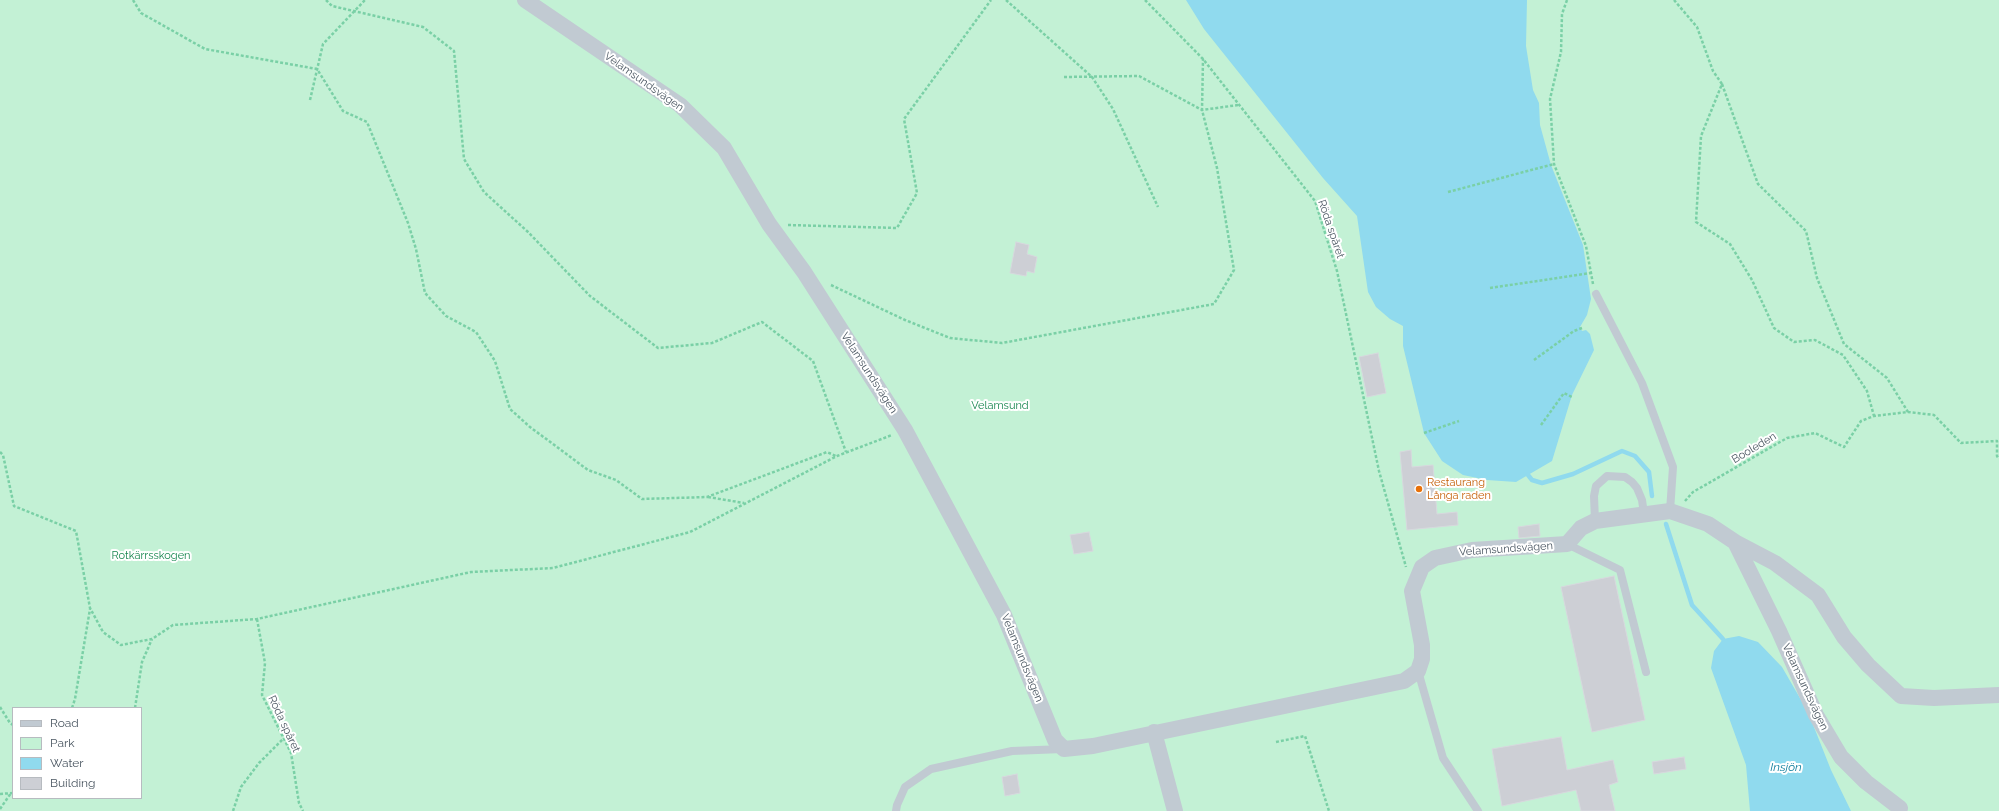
<!DOCTYPE html>
<html>
<head>
<meta charset="utf-8">
<style>
  body { margin:0 }
  #map { position:relative; width:1999px; height:811px; overflow:hidden; background:#f5f3f3; font-family:Raleway,sans-serif }
  canvas { display:block }
  .legend { position:absolute; left:12px; top:707px; width:130px; height:92px; box-sizing:border-box; background:#fff; border:1px solid #b7bbc0; margin:0; padding:5px 7px; list-style:none; font-size:12px; color:#4a5661 }
  .legend li { display:flex; align-items:center; gap:8px; height:20px }
  .legend b { width:20px; border:1px solid #b7bbc0 }
</style>
</head>
<body>
<div id="map">
<canvas width="1999" height="811"></canvas>
<ul class="legend">
<li><b style="height:5px;background:#c1cad2"></b>Road</li>
<li><b style="height:11px;background:#c3f1d5"></b>Park</li>
<li><b style="height:11px;background:#90daee"></b>Water</li>
<li><b style="height:11px;background:#cdcfd5"></b>Building</li>
</ul>
</div>
<script>
const ctx = document.querySelector('canvas').getContext('2d');
ctx.lineJoin = 'round';
function fillPath(path, color) { ctx.fillStyle = color; ctx.fill(path, 'evenodd'); }
const shape = rows => new Path2D(rows.map(r => 'M' + r).join(''));
function stroke(path, color, width, dash) { ctx.strokeStyle = color; ctx.lineWidth = width; ctx.lineCap = dash ? 'butt' : 'round'; ctx.setLineDash(dash || []); ctx.stroke(path); }
function label(font, color, halo, rows, align = 'center') {
  ctx.font = font + ' Raleway,sans-serif'; ctx.lineWidth = 4; ctx.setLineDash([]); ctx.textBaseline = 'middle'; ctx.strokeStyle = halo; ctx.fillStyle = color; for (const [text, x, y, turn = 0] of rows) {
    ctx.save(); ctx.translate(x, y); ctx.rotate((+turn || 0) * Math.PI / 180); ctx.textAlign = isNaN(turn) ? turn : align; if (halo) ctx.strokeText(text, 0, 0); ctx.fillText(text, 0, 0); ctx.restore();
  }
}
fillPath(shape([
  [0,0,1999,0,1999,811,0,811],
  [13,708,141,708,141,798,13,798]
]), '#c3f1d5');
fillPath(shape([
  [1186,0,1527,0,1526,46,1533,90,1539,103,1540,125,1551,165,1583,245,1591,299,1587,315,1580,327,1582,331,1586,330,1590,334,1594,350,1572,395,1552,461,1516,482,1487,480,1463,475,1442,461,1424,433,1403,346,1403,326,1390,319,1376,307,1368,292,1357,216,1323,178,1204,29],
  [1739,636,1758,642,1782,667,1808,712,1831,770,1851,811,1750,811,1746,765,1711,668,1714,651,1723,639]
]), '#90daee');
stroke(shape([
  [1528,475,1532,480,1542,483,1573,474,1622,451,1635,456,1649,472,1652,496],
  [1666,524,1692,605,1723,639]
]), '#90daee', 4.5);
const building = shape([
  [1016,242,1029,245,1027,254,1037,257,1034,273,1027,271,1026,276,1010,273,1016,242],
  [1378,353,1386,393,1367,397,1359,357,1378,353],
  [1411,450,1412,467,1433,465,1437,514,1457,512,1458,525,1407,530,1400,452,1411,450],
  [1539,524,1540,536,1519,538,1518,527,1539,524],
  [1089,532,1093,551,1074,554,1070,535,1089,532],
  [1614,576,1645,720,1592,732,1561,587,1614,576],
  [1561,737,1567,770,1613,760,1618,782,1609,785,1615,811,1581,811,1576,790,1502,806,1492,749,1561,737],
  [1684,757,1686,769,1654,774,1652,762,1684,757],
  [1017,774,1020,793,1005,796,1002,777,1017,774]
]);
fillPath(building, '#cdcfd5');
stroke(building, '#d7d9de', 1);
stroke(shape([
  [133,0,141,13,205,49,317,69,343,111,367,122,408,223,416,249,425,293,446,316,476,332,495,361,510,409,530,427,588,470,616,480,642,499,707,497,827,452,836,456],
  [326,0,332,6,423,27,454,51,464,159,484,192,528,232,590,296,658,348,712,343,762,322,813,361,846,452],
  [1006,0,1092,77,1113,109,1158,207],
  [1145,0,1203,59,1315,201,1337,271,1379,471,1406,567],
  [1567,0,1562,14,1561,52,1550,99,1554,164,1586,246,1593,284],
  [1674,0,1697,27,1713,71,1722,84,1701,136,1696,222,1730,244,1752,280,1774,328,1794,342,1815,340,1843,355,1867,391,1874,416],
  [1064,77,1139,76,1202,110,1238,105],
  [1722,84,1758,184,1806,231,1817,278,1844,344,1887,378,1908,412],
  [310,100,323,44,365,0],
  [1448,192,1554,164],
  [788,225,897,228,917,193,904,119,991,0],
  [831,285,905,320,950,338,1002,343,1214,304,1234,270,1217,168,1202,110,1203,59],
  [1490,288,1591,273],
  [1534,360,1574,331,1582,328],
  [1541,425,1564,393,1572,397],
  [1424,433,1459,421],
  [0,452,3,455,14,506,76,531,90,608,103,632,121,645,152,639,173,625,257,619,471,572,553,568,690,532,837,456,892,435],
  [708,497,744,503],
  [1685,501,1693,492,1787,438,1815,433,1844,447,1861,421,1874,416,1908,412,1934,415,1961,443,1997,441,1997,456,1999,459],
  [257,619,265,663,262,695,291,753,299,803,303,811],
  [0,707,10,723,13,725],
  [72,708,75,699,90,609],
  [135,708,142,662,152,639],
  [1276,742,1305,736,1329,811],
  [0,794,13,793],
  [0,809,11,793],
  [233,811,241,787,259,763,283,739]
]), '#7ad0a6', 2.5, [3, 2]);
stroke(shape([
  [1596,294,1642,383,1673,467,1670,511],
  [1595,521,1594,496,1596,486,1607,476,1625,477,1632,482,1637,488,1642,500,1644,514],
  [1567,544,1620,570,1646,672],
  [1418,671,1443,758,1478,811],
  [896,811,897,805,905,787,931,769,1012,751,1063,749]
]), '#c1cad2', 8);
stroke(shape([
  [525,0,680,105,724,148,769,224,804,272,905,430,1004,615,1055,740,1064,749,1093,746,1404,681,1418,671,1422,659,1422,645,1412,591,1422,567,1435,558,1472,550,1567,544,1581,528,1595,521,1670,511,1708,524,1735,542,1779,631,1816,715,1841,757,1866,782,1900,808],
  [1735,542,1775,563,1818,595,1844,637,1868,665,1901,696,1934,698,1999,695],
  [1154,732,1175,811]
]), '#c1cad2', 16);
for (const [x, y, r, color] of [
  [1419,489,4,"#e8710a"]
]) { const dot = new Path2D(); dot.arc(x, y, r, 0, 2 * Math.PI); ctx.fillStyle = color; ctx.fill(dot); stroke(dot, '#fff', 1.5); }
label('11px', '#4a5661', '#fff', [
  ["Velamsundsvägen",644,82,35],
  ["Röda spåret",1331,229,71],
  ["Velamsundsvägen",869,373,57],
  ["Booleden",1754,448,-31],
  ["Velamsundsvägen",1506,549,-4],
  ["Velamsundsvägen",1022,658,68],
  ["Velamsundsvägen",1805,687,65],
  ["Röda spåret",284,724,65]
]);
label('11px', '#17864f', '#fff', [
  ["Velamsund",1000,406],
  ["Rotkärrsskogen",151,556]
]);
label('11px', '#c56008', '#fff', [
  ["Restaurang",1427,483],
  ["Långa raden",1427,496]
], 'left');
label('italic 12px', '#0c7c9b', '#fff', [
  ["Insjön",1786,767]
]);
</script>
</body>
</html>
